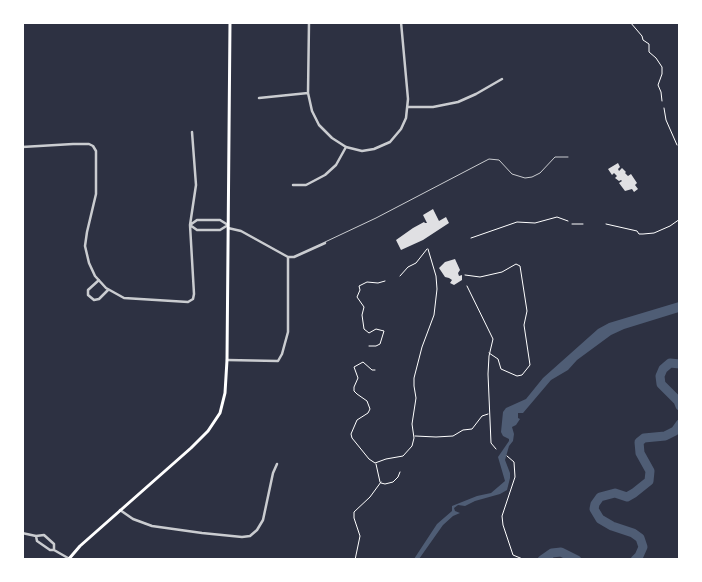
<!DOCTYPE html>
<html>
<head>
<meta charset="utf-8">
<style>
  body { margin:0 }
  #map { position:relative; width:702px; height:582px; overflow:hidden; background:#2d3142; font-family:Montserrat,sans-serif }
  canvas { display:block }
  .frame { position:absolute; inset:0; border:24px solid #fff; pointer-events:none }
</style>
</head>
<body>
<div id="map">
<canvas width="702" height="582"></canvas>
<div class="frame"></div>
</div>
<script>
const ctx = document.querySelector('canvas').getContext('2d');
ctx.lineJoin = 'round';
function fillPath(path, color) { ctx.fillStyle = color; ctx.fill(path, 'evenodd'); }
const shape = rows => new Path2D(rows.map(r => 'M' + r).join(''));
function stroke(path, color, width, dash) { ctx.strokeStyle = color; ctx.lineWidth = width; ctx.lineCap = dash ? 'butt' : 'round'; ctx.setLineDash(dash || []); ctx.stroke(path); }
fillPath(shape([
  [679,302,679,312,624,329,611,335,577,360,568,370,551,380,523,413,518,413,518,418,520,419,516,425,512,427,514,434,513,441,509,446,505,460,510,473,510,478,507,490,500,494,475,501,465,506,458,505,454,508,455,511,460,513,453,516,443,525,419,559,414,559,437,524,452,511,452,506,477,496,491,493,505,481,498,457,509,441,509,439,503,436,501,432,503,412,506,408,526,399,543,378,598,329,609,323]
]), '#4f5d75');
stroke(shape([
  [680,364,670,363,663,369,660,376,661,384,678,401,680,406],
  [542,560,552,553,561,552,577,560],
  [635,560,639,556,643,547,640,538,633,533,612,526,600,519,594,509,595,504,600,497,615,493,627,497,634,493,649,481,650,471,640,453,639,442,644,438,665,436,675,431,680,424]
]), '#4f5d75', 9);
fillPath(shape([
  [618,163,620,167,618,169,619,171,622,168,626,172,625,173,628,176,631,174,637,183,635,185,638,189,634,192,632,189,625,191,619,183,622,181,621,180,619,181,615,178,617,176,614,173,612,175,608,169],
  [433,209,439,221,446,217,449,223,423,240,401,250,396,240,413,228,424,222,425,223,427,223,423,215],
  [455,259,460,270,458,273,459,276,462,275,462,280,454,285,450,283,452,280,449,278,445,277,439,268,445,262]
]), '#e0e0e3');
stroke(shape([
  [630,22,642,36,643,40,649,44,649,52,656,58,662,67,662,74,658,85,661,92,662,101],
  [664,108,666,120,677,145],
  [572,224,583,224],
  [606,224,637,231,639,234,643,234,654,233,670,226,680,219],
  [471,238,517,222,535,223,557,217,568,221],
  [465,275,480,277,502,272,516,264,520,266,527,311,524,325,530,365,522,375,517,376,501,369,498,359,489,353],
  [400,276,408,267,416,263,427,249],
  [467,286,493,339,489,356,488,374,491,443,496,449],
  [369,346,376,346,380,344,384,331,376,329,369,333,364,329,362,315,364,307,357,297,360,290,359,286,367,282,378,283,385,281],
  [375,370,372,370,363,362,354,367,358,378,354,387,354,391,357,394,367,401,370,409,368,413,357,420,351,434,352,438,369,459,375,463,386,459,403,456,412,446,414,438,412,424,416,398,414,386,414,378,422,347,434,315,437,289,436,276,428,249],
  [415,436,436,437,453,436,463,430,472,429,482,416,488,414],
  [507,456,514,462,515,477,502,516,503,525,513,555,525,560],
  [376,464,380,482],
  [381,483,385,484,393,482,398,477,400,472],
  [355,560,360,536,354,518,354,512,370,497,381,482]
]), '#fff', 1);
stroke(shape([
  [325,242,376,218,489,159,499,160,512,174,525,178,532,177,540,173,555,157,568,157]
]), '#caccd0', 1);
stroke(shape([
  [309,22,308,93,312,111,319,125,332,138,346,147,362,151,374,149,390,142,401,129,406,118,408,99,401,22],
  [259,98,308,93],
  [408,107,433,107,458,102,476,94,502,79],
  [22,147,73,144,89,144,93,146,96,151,96,194,87,232,85,246,89,263,95,276,106,288,124,298,188,302,193,299,194,294,190,225,196,185,192,132],
  [293,185,306,185,325,175,336,165,346,147],
  [197,220,220,220,228,225,220,230,197,230,190,225,197,220],
  [228,228,241,231,288,257,294,257,325,243],
  [99,280,88,290,88,295,94,300,99,299,108,290],
  [227,360,278,361,282,354,288,332,288,257],
  [120,510,133,519,152,526,202,533,242,537,250,536,257,530,263,520,273,473,277,464],
  [22,533,36,536,44,535,54,544,54,549],
  [36,536,37,541,50,550,54,550,68,558]
]), '#caccd0', 2.5);
stroke(shape([
  [68,560,80,546,191,448,208,431,220,413,225,393,227,360,230,22]
]), '#fff', 3);
</script>
</body>
</html>
